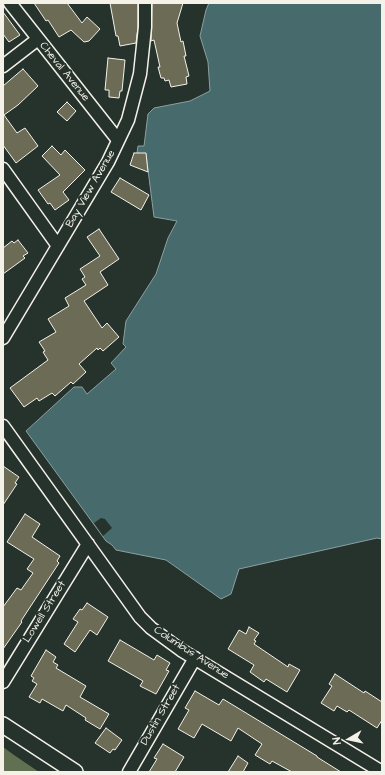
<!DOCTYPE html>
<html>
<head>
<meta charset="utf-8">
<style>
  body { margin:0 }
  #map { position:relative; width:385px; height:775px; overflow:hidden; background:#26332d; font-family:"Architects Daughter",sans-serif }
  canvas { display:block }
  .frame { position:absolute; inset:0; border:4px solid #f4f1e8; pointer-events:none }
  .north { position:absolute; left:329px; top:719px; width:40px; height:40px; -webkit-text-stroke:3px #26332d; paint-order:stroke; rotate:261deg; font-size:11px; font-weight:700; line-height:16px; text-align:center; color:#f4f1e8 }
  .north::after { content:''; display:block; margin:auto; width:14px; height:18px; background:#f4f1e8; clip-path:polygon(50% 0,100% 100%,50% 72%,0 100%) }
</style>
</head>
<body>
<div id="map">
<canvas width="385" height="775"></canvas>
<div class="frame"></div>
<div class="north">N</div>
</div>
<script>
const ctx = document.querySelector('canvas').getContext('2d');
ctx.lineJoin = 'round';
function fillPath(path, color) { ctx.fillStyle = color; ctx.fill(path, 'evenodd'); }
const shape = rows => new Path2D(rows.map(r => 'M' + r).join(''));
function stroke(path, color, width, dash) { ctx.strokeStyle = color; ctx.lineWidth = width; ctx.lineCap = dash ? 'butt' : 'round'; ctx.setLineDash(dash || []); ctx.stroke(path); }
function label(font, color, halo, rows, align = 'center') {
  ctx.font = font + ' "Architects Daughter",sans-serif'; ctx.lineWidth = 4; ctx.setLineDash([]); ctx.textBaseline = 'middle'; ctx.strokeStyle = halo; ctx.fillStyle = color; for (const [text, x, y, turn = 0] of rows) {
    ctx.save(); ctx.translate(x, y); ctx.rotate((+turn || 0) * Math.PI / 180); ctx.textAlign = isNaN(turn) ? turn : align; if (halo) ctx.strokeText(text, 0, 0); ctx.fillText(text, 0, 0); ctx.restore();
  }
}
fillPath(shape([
  [3,747,14,755,39,772,3,772]
]), '#607051');
const water = shape([
  [209,3,382,3,382,539,377,538,239,569,231,594,221,599,166,560,116,550,112,545,106,541,26,431,74,387,82,387,87,394,116,369,111,363,126,347,123,344,126,321,156,274,168,238,177,221,154,217,146,154,137,153,138,146,144,146,148,114,154,108,190,101,210,91,208,62,200,36,206,10,209,3]
]);
fillPath(water, '#476a6c');
stroke(water, '#8ca09e', 1);
fillPath(shape([
  [101,518,105,519,112,528,103,536,94,523]
]), '#26332d');
const building = shape([
  [34,3,67,3,82,23,87,17,100,29,89,41,84,42,71,30,59,37,48,20,46,21,34,3],
  [110,3,138,3,138,27,136,43,120,46,118,36,116,36,110,3],
  [152,3,183,3,177,23,181,42,183,41,186,56,184,56,189,76,186,77,187,84,171,87,169,80,165,81,164,78,161,78,158,67,160,67,154,40,151,41,152,3],
  [3,12,20,35,9,42,3,34,3,12],
  [108,58,125,60,122,91,120,91,119,98,109,97,109,90,105,90,108,58],
  [23,69,38,86,18,105,4,115,17,133,25,128,38,146,16,163,3,145,3,86,23,69],
  [67,102,76,111,67,121,57,112,67,102],
  [52,146,61,155,65,150,85,170,63,192,69,200,55,210,50,203,48,204,38,190,60,175,42,156,52,146],
  [134,153,146,153,148,172,130,165,134,153],
  [120,178,149,195,141,210,111,192,120,178],
  [99,229,119,259,100,272,108,285,84,301,102,328,107,323,119,337,103,351,100,348,98,350,97,348,79,364,86,372,73,384,71,382,55,396,52,393,39,401,37,398,24,407,10,388,48,360,43,352,45,351,39,342,56,332,48,319,69,306,65,298,86,285,82,279,85,277,80,269,100,256,87,237,99,229],
  [18,240,28,253,23,256,25,258,3,274,3,248,12,241,14,243,18,240],
  [3,466,19,477,15,483,17,484,3,505,3,466],
  [25,514,40,524,32,537,60,556,57,561,59,563,21,621,22,622,3,649,3,607,17,588,21,590,33,573,27,569,34,559,7,542,25,514],
  [87,603,108,617,97,635,90,630,75,652,64,644,78,622,73,619,80,609,82,610,87,603],
  [249,627,259,633,254,640,256,641,254,644,288,667,289,664,300,670,287,692,266,679,264,682,250,672,254,665,228,649,239,630,246,634,249,627],
  [120,640,154,660,157,655,170,663,166,670,169,671,156,694,140,686,143,681,108,661,120,640],
  [46,650,56,657,53,662,58,665,56,668,86,686,80,697,109,714,100,729,85,720,86,718,66,705,63,711,42,699,40,703,29,697,37,684,32,681,34,678,31,676,46,650],
  [335,674,364,693,365,691,382,702,382,720,377,728,349,710,347,712,337,706,334,711,321,703,332,686,329,684,335,674],
  [195,691,219,705,223,699,317,756,317,757,341,772,292,772,272,761,270,764,255,755,262,744,238,728,231,741,202,724,194,738,178,729,189,710,185,708,195,691],
  [106,728,122,740,115,750,113,749,110,753,95,743,106,728],
  [163,744,184,757,175,772,149,772,157,759,154,758,163,744],
  [238,756,248,763,243,772,228,772,238,756]
]);
fillPath(building, '#6b6b56');
stroke(building, '#f4f1e8', 1);
const minor = shape([
  [10,3,118,140],
  [3,66,38,39],
  [3,169,58,246],
  [3,338,108,162,128,120,140,74,145,27,145,3],
  [3,426,140,617,151,628,181,650,382,772],
  [3,682,88,544],
  [129,772,195,658]
]);
const tertiary = shape([
  [3,725,75,772]
]);
stroke(minor, '#f4f1e8', 15);
stroke(tertiary, '#f4f1e8', 18);
stroke(minor, '#26332d', 12);
stroke(tertiary, '#26332d', 15);
label('11px', '#f4f1e8', '#26332d', [
  ["Cheval Avenue",64,72,51],
  ["Bay View Avenue",91,189,-60],
  ["Lowell Street",45,612,-58],
  ["Columbus Avenue",191,653,33],
  ["Dustin Street",161,715,-60]
]);
</script>
</body>
</html>
